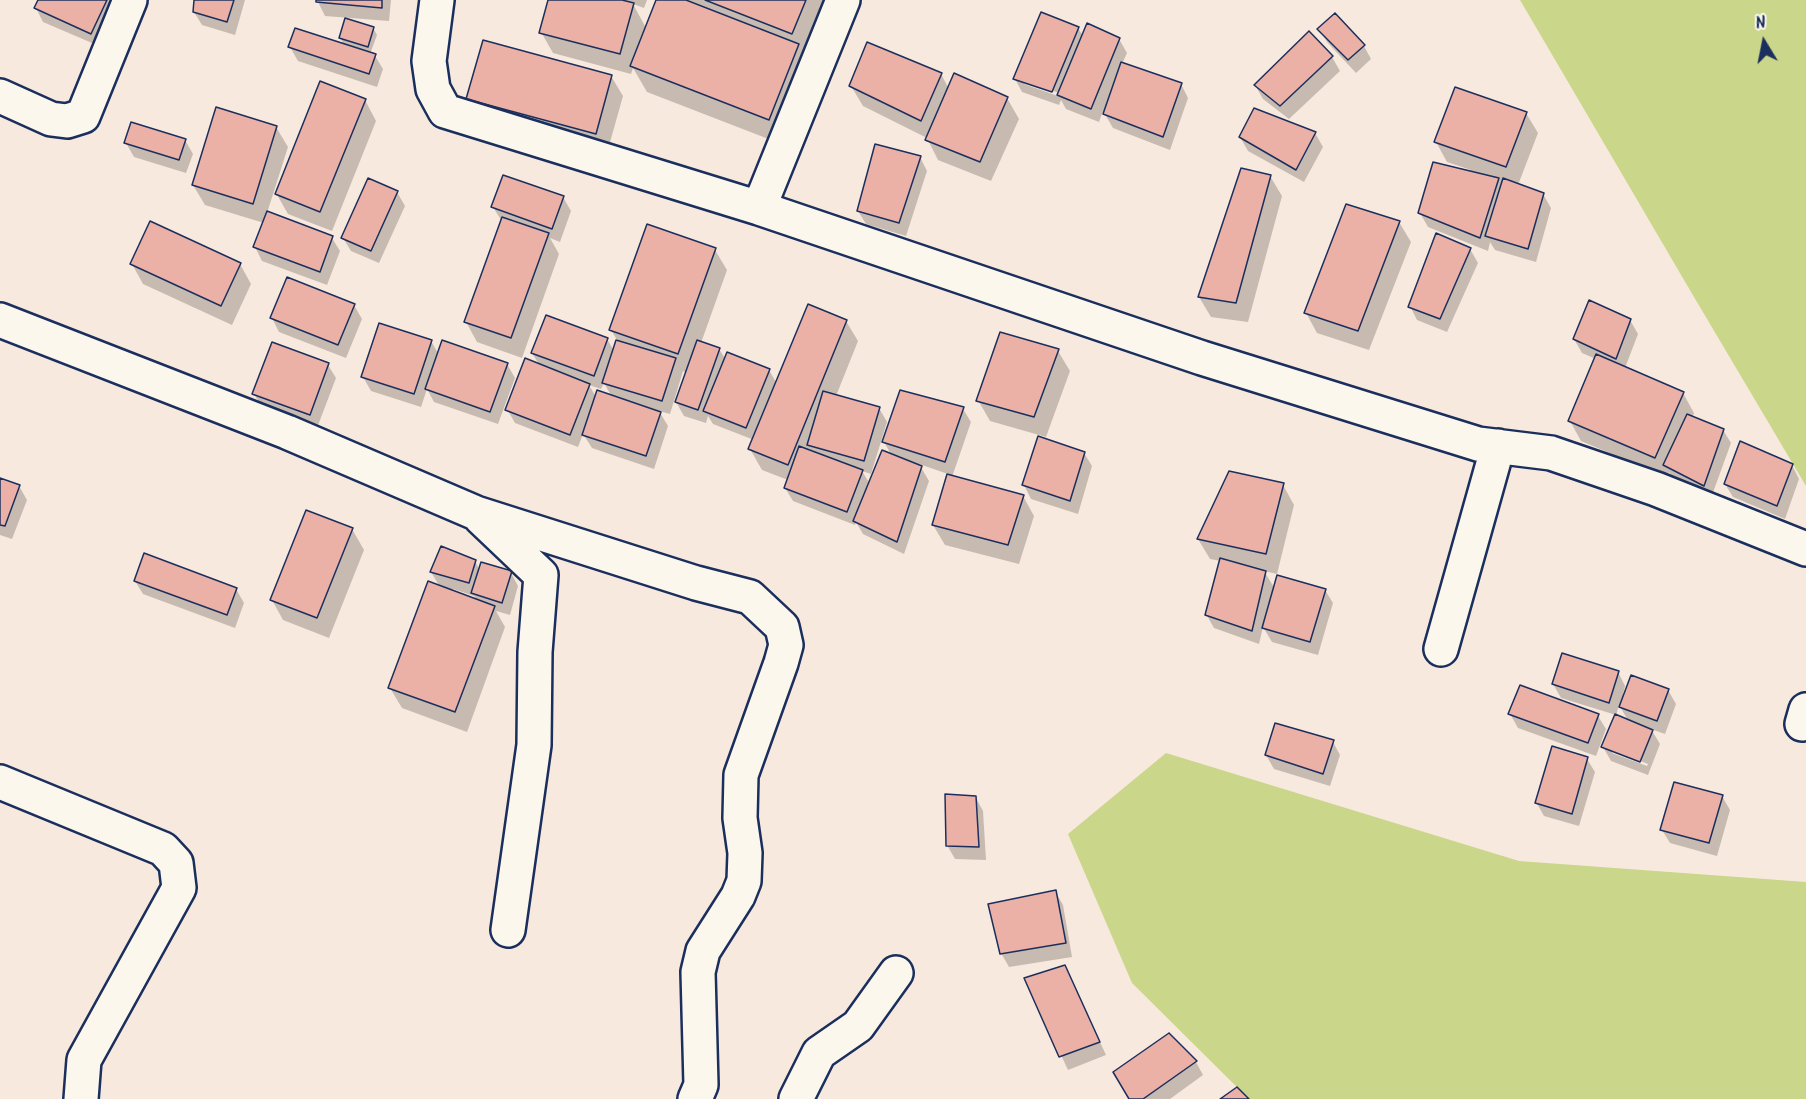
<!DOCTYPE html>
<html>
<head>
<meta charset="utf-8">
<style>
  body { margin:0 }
  #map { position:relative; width:1806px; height:1099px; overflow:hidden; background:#f8e9de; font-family:Kalam,sans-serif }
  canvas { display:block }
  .north { position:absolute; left:1734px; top:12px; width:60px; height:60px; -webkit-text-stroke:4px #fbf7ec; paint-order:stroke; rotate:350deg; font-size:16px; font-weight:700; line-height:24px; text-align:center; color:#1b2f5e }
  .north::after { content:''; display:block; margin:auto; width:21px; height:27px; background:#1b2f5e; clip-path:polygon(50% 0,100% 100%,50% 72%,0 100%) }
</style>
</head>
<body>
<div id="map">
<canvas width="1806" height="1099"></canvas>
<div class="north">N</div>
</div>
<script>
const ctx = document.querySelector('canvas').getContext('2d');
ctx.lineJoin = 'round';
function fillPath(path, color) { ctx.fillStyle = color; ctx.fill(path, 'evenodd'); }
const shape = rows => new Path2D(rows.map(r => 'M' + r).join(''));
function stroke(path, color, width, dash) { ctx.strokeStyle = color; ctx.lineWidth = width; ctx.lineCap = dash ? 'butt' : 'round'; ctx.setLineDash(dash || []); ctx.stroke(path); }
fillPath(shape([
  [1520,0,1806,0,1806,486,1694,297],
  [1166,753,1519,861,1806,882,1806,1099,1249,1099,1132,983,1068,834]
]), '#cad689');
fillPath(shape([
  [39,0,110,0,115,10,99,46,43,22,36,8],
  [195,0,245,0,235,35,202,25,194,12],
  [317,0,391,0,389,21,325,16],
  [550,0,647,0,644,8,633,4,646,28,657,0,825,0,784,145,647,92,633,68,631,74,553,53,541,32],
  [373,28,377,35,370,54,375,56,383,69,377,87,298,61,290,47,345,46,340,38],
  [1078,28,1083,36,1119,39,1127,53,1122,64,1181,84,1188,98,1170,150,1113,128,1103,111,1099,122,1066,109,1061,100,1059,105,1022,92,1015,79],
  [1024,81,1059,93,1058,96,1024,84],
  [1319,29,1364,46,1371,59,1356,73,1327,42],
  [1309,33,1332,57,1340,71,1289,119,1263,99,1255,85],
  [941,74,949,89,1007,98,1019,119,991,181,938,160,927,138,863,106,851,86],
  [611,76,623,96,607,153,480,119,468,98],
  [365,100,376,121,332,231,288,214,276,193],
  [1526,113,1538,133,1518,185,1543,194,1551,208,1536,262,1495,250,1490,242,1488,251,1428,227,1420,213,1471,170,1447,162,1436,142],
  [276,127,288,147,267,213,332,238,340,251,327,285,262,261,255,247,264,223,205,205,193,185],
  [1315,133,1323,147,1304,182,1248,151,1240,137],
  [185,140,193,154,186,173,134,157,126,143],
  [920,157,927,171,906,236,866,224,858,211],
  [1242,169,1270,176,1282,196,1248,322,1211,317,1199,297],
  [397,192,405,206,379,263,351,251,343,238],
  [563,197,571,211,560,242,550,238,559,254,522,358,477,342,466,322,501,220,493,207],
  [1399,222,1411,242,1369,350,1317,333,1306,313],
  [1470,249,1478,263,1447,332,1417,320,1410,306],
  [715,250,727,270,701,343,719,349,726,360,769,370,777,384,846,321,858,341,836,396,879,408,887,422,871,474,862,471,870,484,892,456,884,442,963,409,971,422,952,477,1023,496,1034,516,1019,564,945,545,933,525,948,474,919,464,929,481,904,554,863,534,856,522,855,525,793,501,785,488,788,480,762,470,750,449,754,440,713,424,708,416,706,423,684,416,676,402,687,373,683,371,670,414,659,411,668,426,654,469,592,448,583,434,578,447,515,423,507,409,540,366,532,353,607,339,614,351,617,340,611,330],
  [604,383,612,397,596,397,589,385,601,389],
  [132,264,240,264,251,284,232,325,143,284],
  [354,305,362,319,346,358,279,332,272,318],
  [1630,320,1638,334,1625,368,1683,393,1694,413,1692,418,1723,430,1731,443,1711,498,1672,478,1669,472,1667,477,1581,441,1570,421,1596,359,1582,353,1574,339],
  [431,341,439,355,507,364,515,378,498,424,434,402,427,389,421,407,371,391,363,377],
  [1058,351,1070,371,1046,437,990,421,978,400],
  [328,365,336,378,317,428,262,407,254,394],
  [1084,453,1092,466,1078,514,1031,499,1024,485],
  [1792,465,1799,479,1785,519,1733,497,1725,484],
  [0,479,19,486,27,500,12,539,0,535],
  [1283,485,1294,505,1277,574,1264,571,1275,589,1325,590,1333,603,1318,655,1272,642,1263,627,1259,644,1214,628,1206,614,1221,561,1210,559,1198,539],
  [352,529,364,550,329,638,283,620,272,600],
  [475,561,480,571,511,573,518,586,510,615,496,611,505,627,467,732,402,708,390,688,440,587,431,572],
  [453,589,474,596,478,601,452,592],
  [135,581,236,589,244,603,235,628,143,594],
  [1618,672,1625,686,1623,694,1668,690,1676,704,1665,734,1651,729,1660,744,1648,775,1611,761,1603,747,1616,715,1561,698,1553,684],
  [1619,705,1629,722,1616,716],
  [1612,750,1648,764,1647,766,1612,753],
  [1510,714,1598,716,1606,729,1596,756,1518,728],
  [1333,742,1340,755,1330,786,1274,769,1266,755],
  [1587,759,1595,772,1579,826,1544,816,1536,802],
  [1722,796,1730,810,1717,856,1670,843,1662,830],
  [976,798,983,811,986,860,955,859,947,845],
  [1055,891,1063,905,1072,957,1009,967,1001,953],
  [1065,967,1106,1055,1068,1070,1026,979],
  [1196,1062,1203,1075,1170,1099,1130,1099]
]), '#0003');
const building = shape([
  [38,0,107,0,91,34,34,8,38,0],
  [194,0,234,0,227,22,193,12,194,0],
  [316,0,382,0,382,8,316,2,316,0],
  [548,0,622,0,634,3,620,54,539,33,548,0],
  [656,0,686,0,799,44,769,120,630,66,656,0],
  [705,0,806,0,792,34,705,0],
  [1041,12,1079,27,1052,92,1013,79,1041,12],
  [1335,13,1365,45,1348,60,1317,29,1335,13],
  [345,18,374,27,368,47,339,38,345,18],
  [1087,23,1120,38,1091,109,1057,95,1087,23],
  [295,28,376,54,369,74,288,47,295,28],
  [1309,31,1333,56,1280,106,1254,85,1309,31],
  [483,40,612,75,596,134,466,99,483,40],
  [867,42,942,73,921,121,849,86,867,42],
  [1121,62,1182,83,1163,137,1103,114,1121,62],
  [954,73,1008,97,980,162,925,140,954,73],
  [320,81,366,99,320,212,275,194,320,81],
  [1455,87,1527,112,1506,167,1434,142,1455,87],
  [216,107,277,126,253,204,192,185,216,107],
  [1254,108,1316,132,1296,170,1239,137,1254,108],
  [131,122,186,139,179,160,124,143,131,122],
  [875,144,921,156,899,223,857,211,875,144],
  [1433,162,1499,178,1480,238,1418,213,1433,162],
  [1241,168,1271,175,1236,303,1198,297,1241,168],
  [503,175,564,196,552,229,491,207,503,175],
  [368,178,398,191,371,251,341,238,368,178],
  [1503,178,1544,193,1528,249,1485,236,1503,178],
  [1346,204,1400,221,1358,331,1304,313,1346,204],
  [267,211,333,236,320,272,253,247,267,211],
  [502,217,549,233,511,338,464,322,502,217],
  [150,221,241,263,221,306,130,264,150,221],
  [647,224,716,248,678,354,609,330,647,224],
  [1436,233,1471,248,1440,319,1408,307,1436,233],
  [287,277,355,304,338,345,270,318,287,277],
  [1589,300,1631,319,1616,359,1573,339,1589,300],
  [808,304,847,320,788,465,748,449,808,304],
  [546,315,608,338,594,376,531,353,546,315],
  [379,323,432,340,414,394,361,377,379,323],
  [1000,332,1059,349,1034,417,976,401,1000,332],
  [442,340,508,363,490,412,425,389,442,340],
  [616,340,676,358,662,401,602,383,616,340],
  [697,340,720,348,698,410,675,402,697,340],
  [272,342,329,363,310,415,252,394,272,342],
  [727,352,770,369,746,428,703,411,727,352],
  [1596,354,1684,392,1655,458,1568,421,1596,354],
  [525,358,590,384,570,435,505,410,525,358],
  [597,390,661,412,646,456,582,435,597,390],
  [900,390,964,407,945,462,882,442,900,390],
  [823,391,880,407,864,461,807,445,823,391],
  [1687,414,1724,429,1704,486,1663,465,1687,414],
  [1038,436,1085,452,1070,501,1022,485,1038,436],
  [1740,441,1793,464,1777,506,1724,484,1740,441],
  [799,446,863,470,847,512,784,488,799,446],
  [882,450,922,466,897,542,853,521,882,450],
  [1229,471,1284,483,1266,554,1197,539,1229,471],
  [947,474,1024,495,1008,545,932,525,947,474],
  [0,478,20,485,5,526,0,525,0,478],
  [306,510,353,528,317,618,270,600,306,510],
  [441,546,476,560,469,583,430,572,441,546],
  [144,553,237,588,227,615,134,581,144,553],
  [1220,558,1266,571,1252,631,1205,615,1220,558],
  [481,562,512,571,502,603,471,593,481,562],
  [1277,575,1326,589,1310,642,1262,628,1277,575],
  [428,581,495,606,455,712,388,688,428,581],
  [1562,653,1619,671,1609,703,1552,684,1562,653],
  [1631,675,1669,689,1657,721,1619,707,1631,675],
  [1520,685,1599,714,1588,743,1508,714,1520,685],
  [1615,714,1653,730,1640,762,1601,747,1615,714],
  [1275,723,1334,740,1323,774,1265,755,1275,723],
  [1552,746,1588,757,1572,814,1535,803,1552,746],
  [1674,782,1723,795,1709,843,1660,830,1674,782],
  [945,794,976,796,979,847,946,846,945,794],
  [1056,890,1066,943,1000,954,988,904,1056,890],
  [1065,965,1100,1042,1059,1057,1024,978,1065,965],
  [1169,1033,1197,1061,1143,1099,1129,1099,1113,1072,1169,1033],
  [1237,1087,1249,1099,1220,1099,1237,1087]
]);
fillPath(building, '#ebb1a6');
stroke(building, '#1b2f5e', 1.5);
const street = shape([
  [437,0,429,61,433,89,445,111,759,208,1202,358,1478,444,1551,453,1656,489,1806,549],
  [0,96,51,119,67,121,83,116,130,0],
  [759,208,843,0],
  [0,320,287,432,476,513,696,583,750,597,782,627,786,645,781,663,741,775,740,818,745,853,744,881,738,896,703,951,698,972,701,1085,695,1099],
  [481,518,541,575,535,652,534,745,508,930],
  [1441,649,1498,446],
  [1802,724,1806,710],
  [0,782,163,849,176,863,179,888,84,1060,81,1099],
  [796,1099,819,1053,858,1026,896,973]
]);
stroke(street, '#1b2f5e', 38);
stroke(street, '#fbf7ec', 33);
</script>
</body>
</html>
